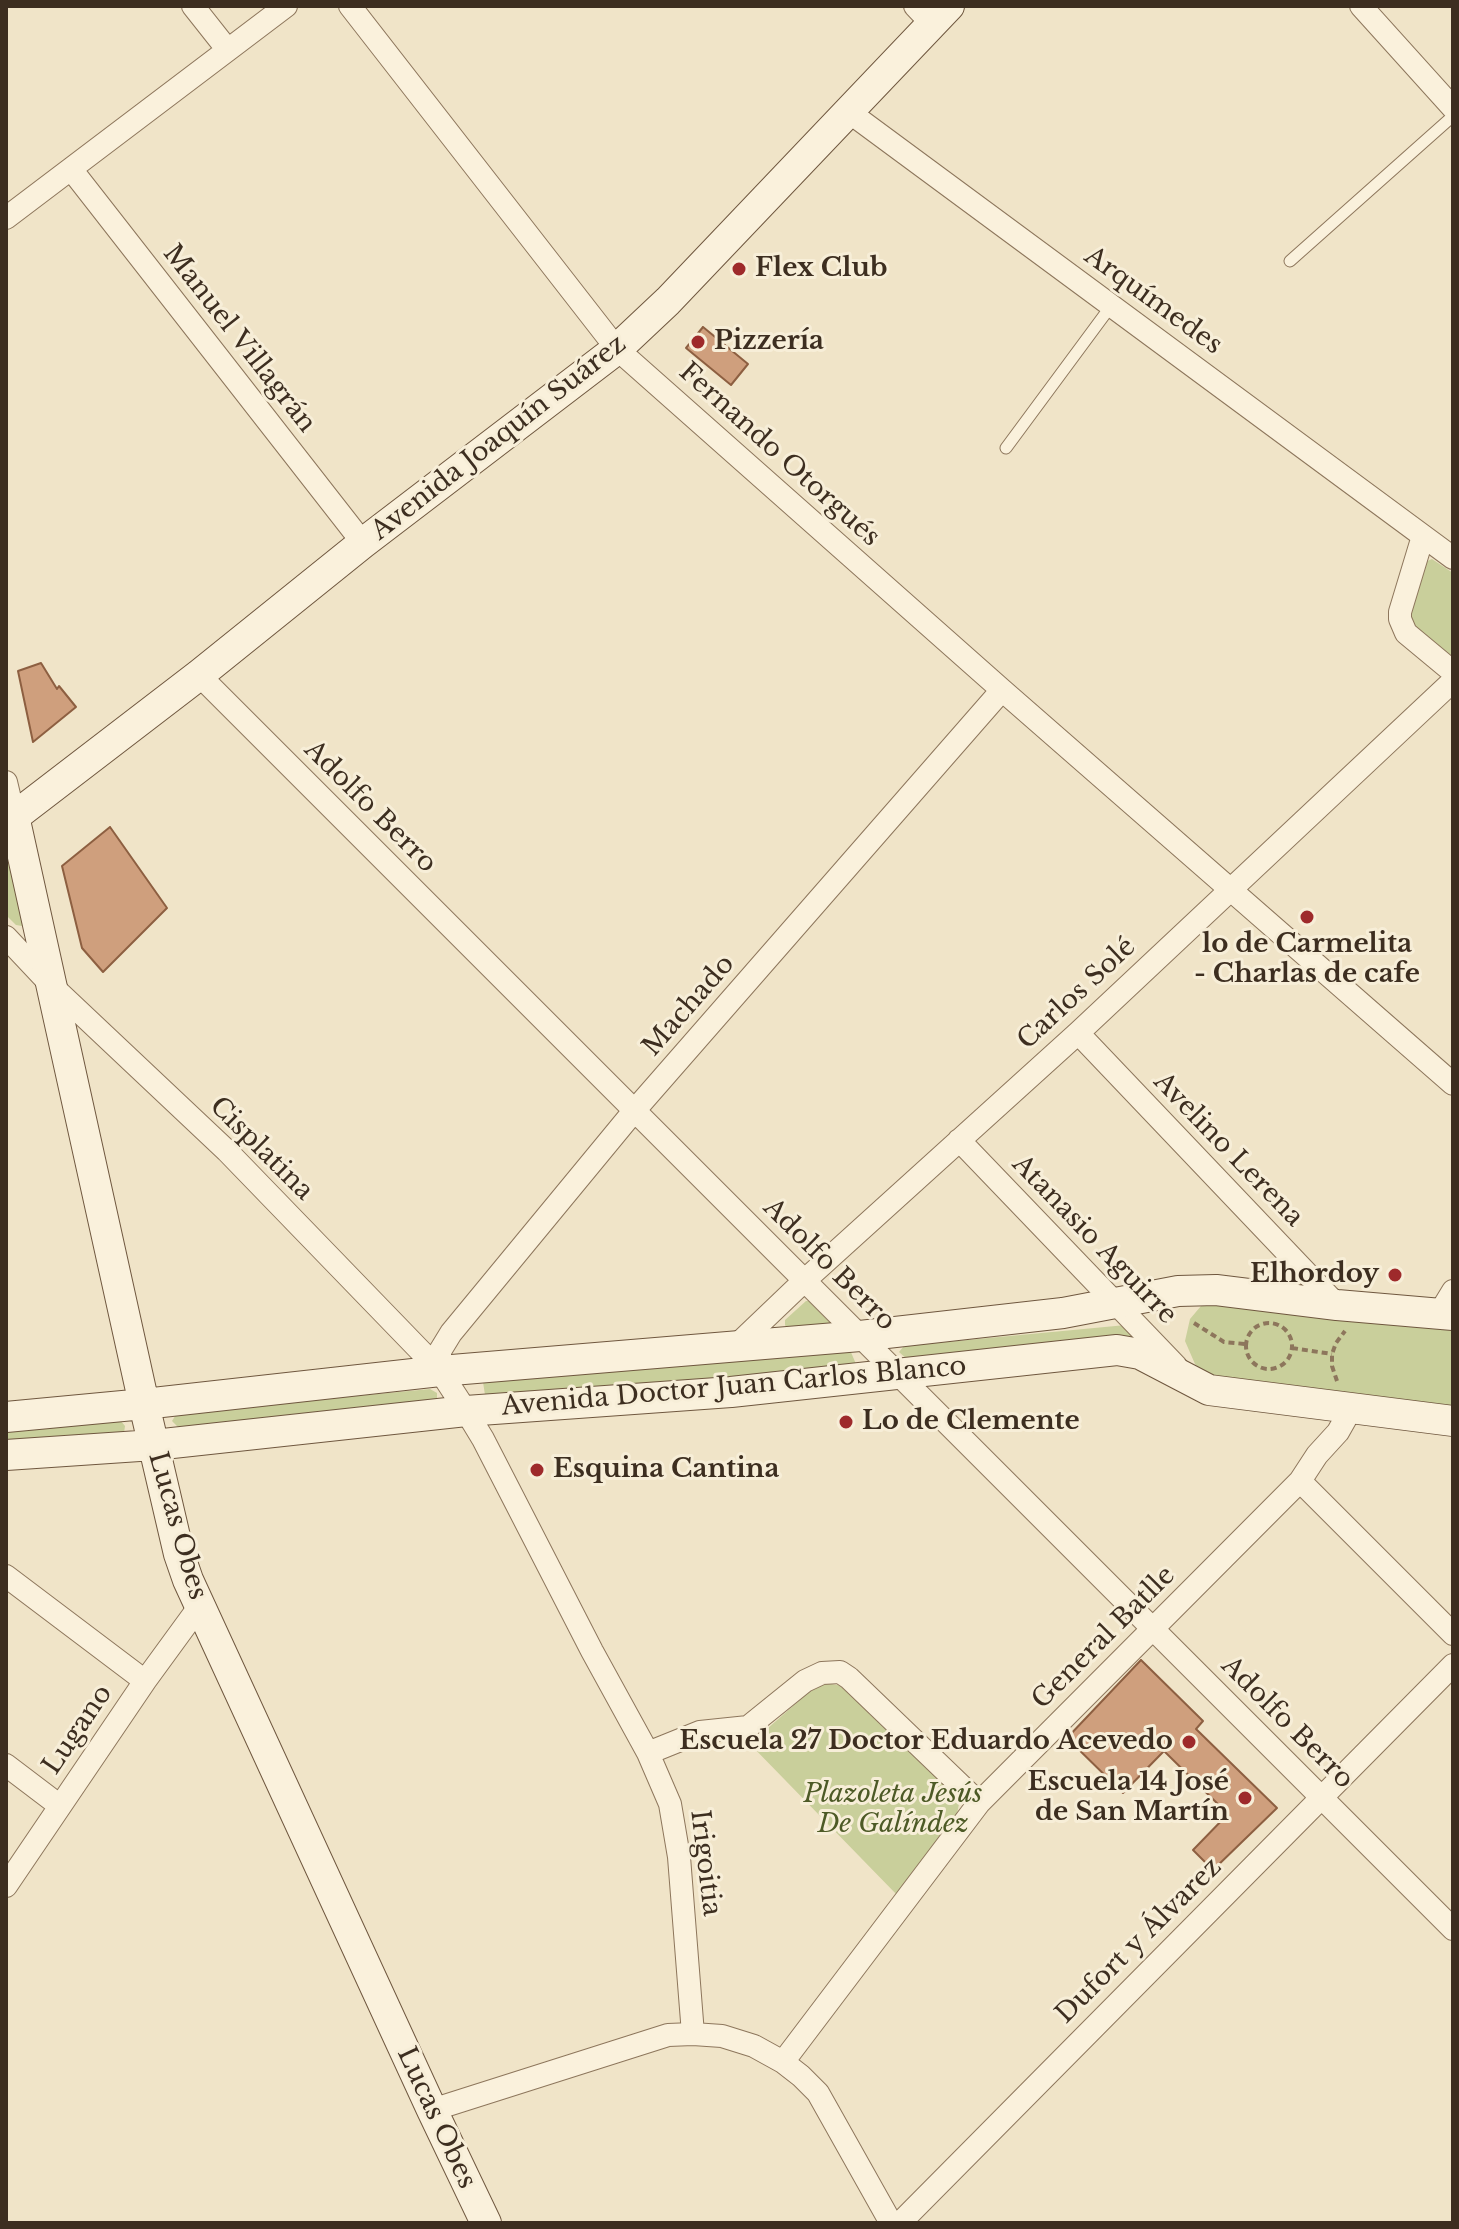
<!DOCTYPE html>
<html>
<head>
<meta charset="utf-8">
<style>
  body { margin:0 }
  #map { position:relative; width:1459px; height:2229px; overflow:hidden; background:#f0e4c8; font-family:"Libre Baskerville",serif }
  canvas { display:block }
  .frame { position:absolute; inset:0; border:8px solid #3d2e20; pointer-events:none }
</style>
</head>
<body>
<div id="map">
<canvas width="1459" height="2229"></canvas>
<div class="frame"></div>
</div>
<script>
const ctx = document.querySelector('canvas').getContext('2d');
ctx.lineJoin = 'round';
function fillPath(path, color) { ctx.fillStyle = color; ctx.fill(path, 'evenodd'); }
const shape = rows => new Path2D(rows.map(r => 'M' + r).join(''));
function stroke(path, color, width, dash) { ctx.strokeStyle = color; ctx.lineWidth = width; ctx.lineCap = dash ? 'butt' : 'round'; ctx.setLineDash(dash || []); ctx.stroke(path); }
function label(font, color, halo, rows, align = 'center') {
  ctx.font = font + ' "Libre Baskerville",serif'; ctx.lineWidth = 6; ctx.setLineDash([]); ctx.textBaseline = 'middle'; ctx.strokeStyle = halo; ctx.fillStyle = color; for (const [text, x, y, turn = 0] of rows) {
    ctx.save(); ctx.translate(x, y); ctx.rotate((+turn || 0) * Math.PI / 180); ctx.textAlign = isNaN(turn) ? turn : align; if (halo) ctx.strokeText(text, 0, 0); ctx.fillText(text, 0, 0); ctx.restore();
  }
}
fillPath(shape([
  [1432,559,1453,573,1453,655,1446,654,1418,631,1411,621,1409,614,1425,562],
  [6,856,10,859,25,923,22,926,16,925,6,915],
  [1223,1300,1453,1330,1453,1411,1207,1378,1195,1364,1185,1341,1190,1319,1201,1306,1213,1301],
  [806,1301,810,1301,833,1319,833,1326,787,1328,785,1325,785,1320],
  [1126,1325,1133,1337,1130,1340,908,1360,899,1352,904,1346],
  [850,1350,856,1364,757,1376,485,1395,483,1382],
  [430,1389,437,1393,437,1399,178,1427,172,1421,177,1413],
  [120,1420,125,1426,124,1433,6,1445,6,1430],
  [825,1683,843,1686,956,1795,959,1804,957,1814,898,1896,748,1742,759,1736,810,1691]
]), '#c9cf9b');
const building = shape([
  [703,327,748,364,731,385,686,348,703,327],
  [41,663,57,689,59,686,76,707,33,742,18,671,41,663],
  [110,827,167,908,103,972,82,948,62,866,110,827],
  [1141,1660,1203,1721,1196,1729,1277,1808,1213,1870,1193,1850,1228,1814,1164,1751,1123,1793,1067,1738,1141,1660]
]);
fillPath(building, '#cf9f7d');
stroke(building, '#8d5f41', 2);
const lane = shape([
  [1290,261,1453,116],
  [1006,448,1111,306]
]);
const street = shape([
  [193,6,227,49],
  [350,6,617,349,1002,690,1453,1084],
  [915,6,932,24],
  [1361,6,1453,108],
  [849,112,1453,558],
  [71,169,363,543],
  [6,218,286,6],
  [1423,536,1400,612,1400,619,1406,633,1453,672],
  [199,675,1453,1929],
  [6,782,14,816],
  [6,937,52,986,227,1151,440,1371,466,1411,483,1439,592,1651,648,1753,670,1804,679,1857,693,2034],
  [1078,1033,1337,1305],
  [959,1140,1176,1366],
  [1439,1314,1453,1291],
  [736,1346,804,1281,1078,1033,1453,681],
  [440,1371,440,1351,451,1333,634,1111,1002,690],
  [1300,1481,1453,1634],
  [6,1576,145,1681],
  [648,1753,700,1732,748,1727,805,1681,822,1673,840,1672,849,1678,979,1803],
  [6,1765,60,1806],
  [6,1886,145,1681,199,1607],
  [783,2062,979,1803,1300,1481,1317,1455,1338,1432,1351,1409],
  [432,2110,668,2035,693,2034,722,2036,754,2046,783,2062,801,2076,818,2093,891,2223],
  [900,2223,1453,1665]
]);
const secondary = shape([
  [14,816,144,1404,179,1554,188,1580,432,2110,486,2223],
  [6,823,199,675,363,543,617,349,668,301,949,6],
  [6,1417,144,1404,440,1371,860,1336,1063,1313,1178,1291,1216,1290,1337,1305,1453,1315],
  [6,1455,154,1445,466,1411,731,1392,1117,1350,1140,1354,1209,1390,1453,1421]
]);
stroke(lane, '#8d765c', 13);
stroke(street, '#8d765c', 24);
stroke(secondary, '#6f573f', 32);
stroke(shape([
  '1246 1346a23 23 0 1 1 46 0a23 23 0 1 1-46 0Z',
  [1194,1323,1224,1342,1245,1344],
  [1292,1348,1332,1354],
  [1337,1381,1332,1366,1332,1354,1336,1343,1345,1331]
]), '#8d765c', 4, [6, 4]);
stroke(lane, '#faf1dc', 11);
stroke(street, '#faf1dc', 22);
stroke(secondary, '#faf1dc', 30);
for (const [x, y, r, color] of [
  [739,269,8,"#9e2a2b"],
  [698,342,8,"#9e2a2b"],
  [1307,917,8,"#9e2a2b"],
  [1395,1275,8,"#9e2a2b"],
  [846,1422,8,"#9e2a2b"],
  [537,1470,8,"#9e2a2b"],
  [1189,1742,8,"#9e2a2b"],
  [1245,1798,8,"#9e2a2b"]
]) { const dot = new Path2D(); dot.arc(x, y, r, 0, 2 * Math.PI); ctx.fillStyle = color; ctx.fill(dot); stroke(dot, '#f7eed8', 3); }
label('bold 26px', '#3d2e20', '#f7eed8', [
  ["Flex Club",755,269],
  ["Pizzería",714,342],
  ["lo de Carmelita",1307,945,"center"],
  ["- Charlas de cafe",1307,975,"center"],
  ["Elhordoy",1379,1275,"right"],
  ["Lo de Clemente",862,1422],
  ["Esquina Cantina",553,1470],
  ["Escuela 27 Doctor Eduardo Acevedo",1173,1742,"right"],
  ["Escuela 14 José",1229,1783,"right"],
  ["de San Martín",1229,1813,"right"]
], 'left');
label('26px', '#3d2e20', '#f7eed8', [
  ["Arquímedes",1153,301,36],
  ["Manuel Villagrán",239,339,52],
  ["Avenida Joaquín Suárez",499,438,-38],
  ["Fernando Otorgués",779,455,42],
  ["Adolfo Berro",370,807,45],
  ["Carlos Solé",1077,994,-43],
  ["Machado",689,1006,-49],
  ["Cisplatina",261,1149,45],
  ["Avelino Lerena",1228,1150,46],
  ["Atanasio Aguirre",1094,1240,46],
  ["Adolfo Berro",829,1265,45],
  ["Avenida Doctor Juan Carlos Blanco",734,1387,-5],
  ["Lucas Obes",177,1526,74],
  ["General Batlle",1104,1638,-45],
  ["Adolfo Berro",1287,1723,45],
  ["Lugano",78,1730,-56],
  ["Irigoitia",705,1863,83],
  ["Dufort y Álvarez",1139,1941,-45],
  ["Lucas Obes",436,2118,65]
]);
label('italic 26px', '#4d5a26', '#f7eed8', [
  ["Plazoleta Jesús",893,1795],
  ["De Galíndez",893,1825]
]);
</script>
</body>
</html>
